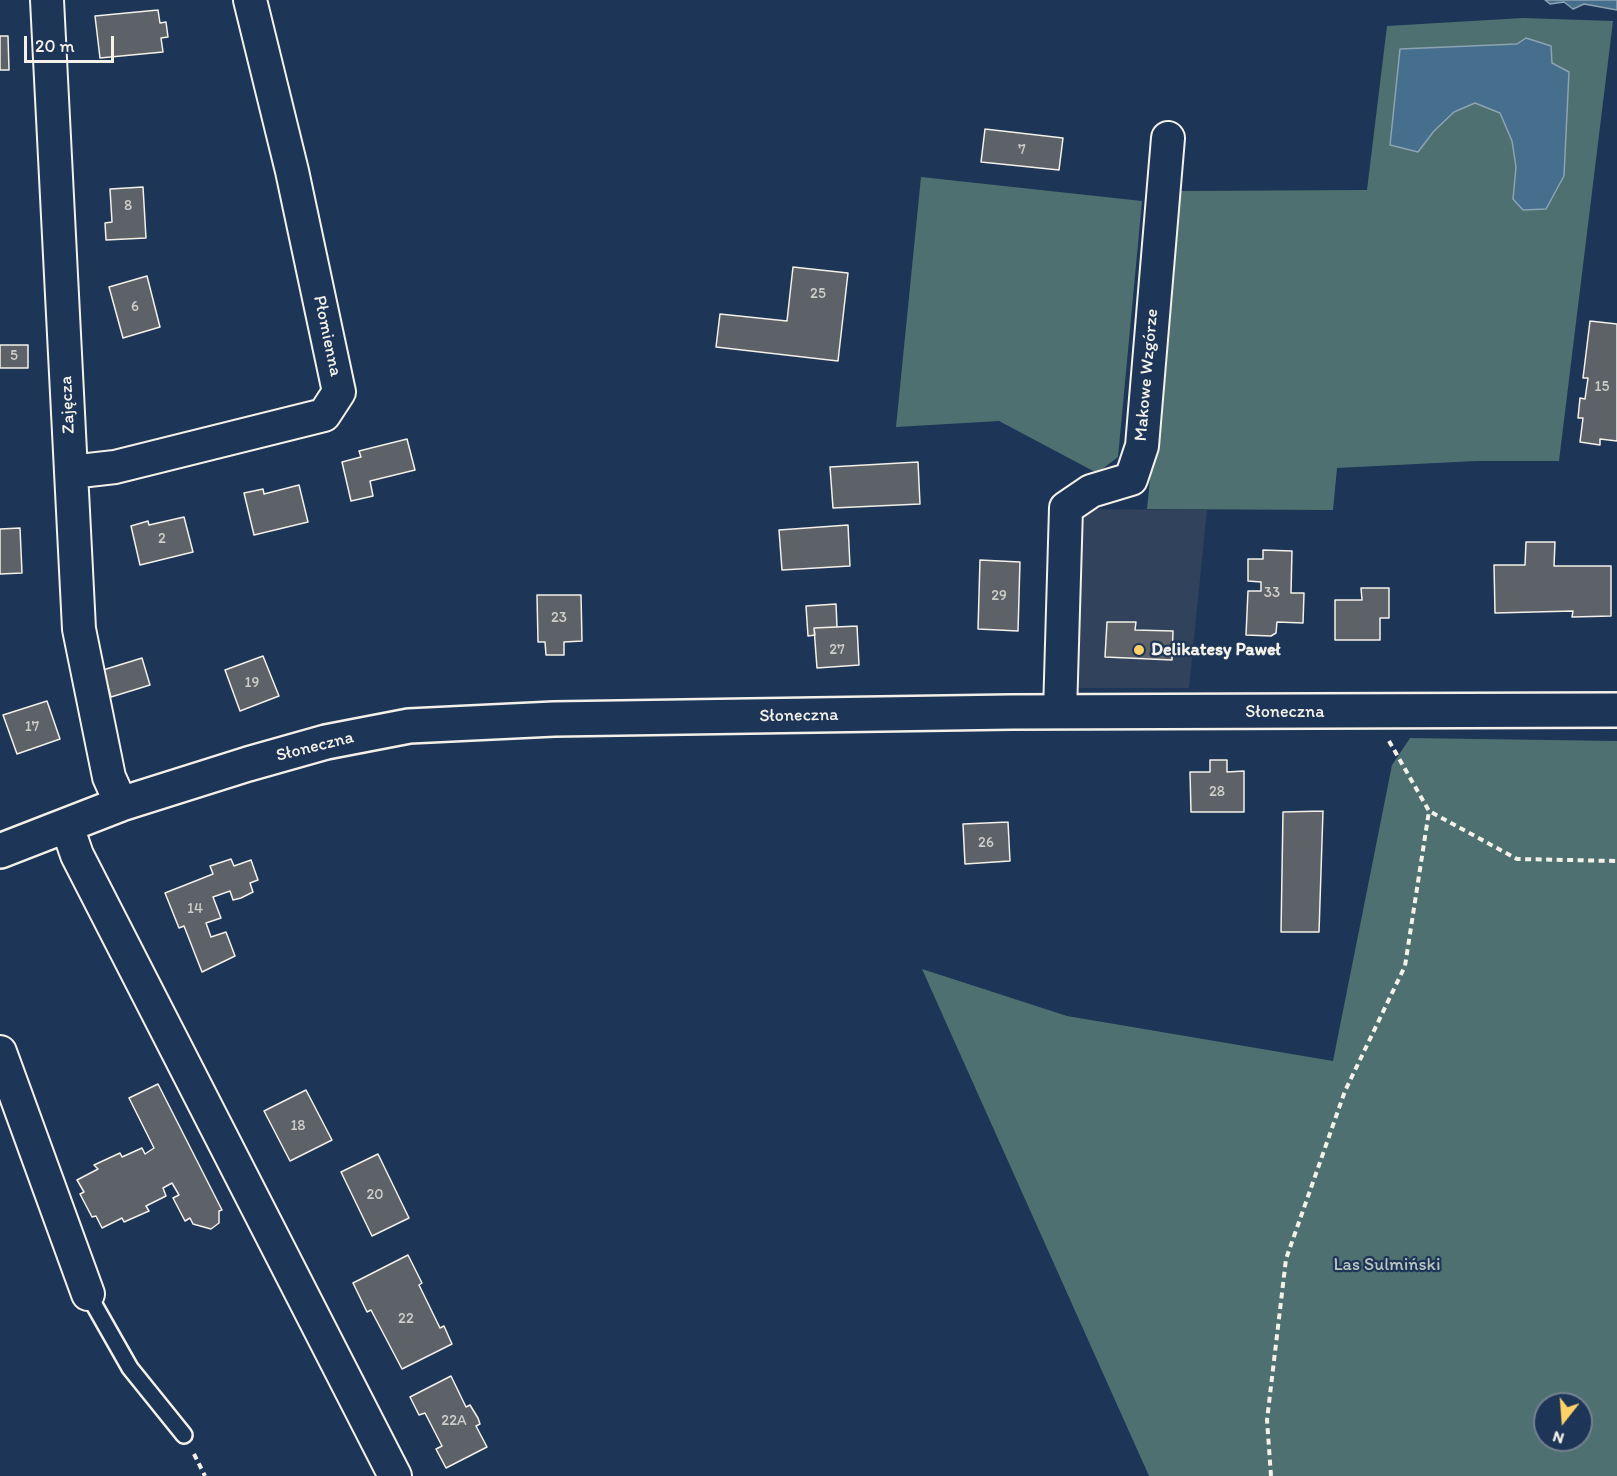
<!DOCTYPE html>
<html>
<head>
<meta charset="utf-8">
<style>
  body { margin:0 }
  #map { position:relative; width:1617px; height:1476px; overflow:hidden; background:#1d3557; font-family:Itim,sans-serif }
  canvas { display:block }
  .north { position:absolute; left:1533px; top:1392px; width:60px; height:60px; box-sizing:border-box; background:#1d3557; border:2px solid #738091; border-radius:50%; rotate:197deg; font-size:16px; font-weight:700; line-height:24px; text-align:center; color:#f4f1e8 }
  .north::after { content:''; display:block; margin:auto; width:21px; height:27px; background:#ffd166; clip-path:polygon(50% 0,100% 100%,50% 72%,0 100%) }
  .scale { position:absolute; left:24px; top:36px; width:90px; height:27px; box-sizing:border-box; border:3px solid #f4f1e8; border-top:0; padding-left:8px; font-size:18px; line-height:21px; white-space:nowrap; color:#f4f1e8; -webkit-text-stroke:4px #1d3557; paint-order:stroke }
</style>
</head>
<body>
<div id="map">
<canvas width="1617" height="1476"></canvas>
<div class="north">N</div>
<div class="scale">20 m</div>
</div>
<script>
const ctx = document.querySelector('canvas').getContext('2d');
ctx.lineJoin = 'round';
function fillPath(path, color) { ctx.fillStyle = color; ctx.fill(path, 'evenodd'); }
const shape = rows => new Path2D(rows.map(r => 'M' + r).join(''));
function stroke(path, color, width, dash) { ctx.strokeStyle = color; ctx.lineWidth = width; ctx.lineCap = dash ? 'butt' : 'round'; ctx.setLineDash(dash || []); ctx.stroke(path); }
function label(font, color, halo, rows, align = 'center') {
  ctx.font = font + ' Itim,sans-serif'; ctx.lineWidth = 4.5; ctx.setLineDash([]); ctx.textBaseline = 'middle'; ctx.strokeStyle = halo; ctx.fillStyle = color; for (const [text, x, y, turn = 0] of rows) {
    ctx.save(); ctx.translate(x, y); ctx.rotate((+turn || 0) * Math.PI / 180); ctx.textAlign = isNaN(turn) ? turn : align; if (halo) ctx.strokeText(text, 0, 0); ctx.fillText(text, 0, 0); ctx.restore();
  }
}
fillPath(shape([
  [1083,509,1207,510,1189,688,1077,688]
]), '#30425c');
fillPath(shape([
  [1523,18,1613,21,1559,461,1476,461,1337,468,1333,510,1147,509,1179,191,1367,190,1387,26],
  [921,177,1142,201,1118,457,1097,473,999,421,896,427],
  [1410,738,1617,741,1617,1476,1149,1476,922,969,1067,1016,1333,1061,1392,765],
  [1545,1404,1581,1404,1581,1440,1545,1440]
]), '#4e7071');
const water = shape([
  [1545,0,1617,0,1617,10,1584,4,1573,9,1564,2,1550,4,1545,0],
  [1526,38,1551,46,1552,63,1569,72,1564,176,1546,209,1523,210,1513,199,1516,167,1512,141,1500,113,1475,103,1454,112,1434,131,1418,152,1390,145,1400,49,1517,44,1526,38]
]);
fillPath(water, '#466f8e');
stroke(water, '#8ca3b2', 1.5);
const building = shape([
  [158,10,160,23,166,22,168,37,161,38,163,52,100,58,95,16,158,10],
  [0,36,8,36,9,70,0,70,0,36],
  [985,129,1063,138,1059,170,981,162,985,129],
  [143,187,146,238,106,240,105,223,112,222,110,189,143,187],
  [793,267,848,273,838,361,716,347,720,314,787,321,793,267],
  [147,276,160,327,123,338,109,287,147,276],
  [1590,321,1617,324,1617,441,1600,439,1600,445,1580,442,1583,418,1578,418,1580,398,1585,399,1588,378,1583,378,1590,321],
  [0,345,28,345,28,368,0,368,0,345],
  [407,439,415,470,370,481,373,496,351,501,342,462,361,457,359,451,407,439],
  [918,462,920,504,833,508,830,467,918,462],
  [299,485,308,522,254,535,244,493,263,489,264,494,299,485],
  [184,517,193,552,140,565,131,526,148,521,149,525,184,517],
  [848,525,850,566,782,570,779,530,848,525],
  [20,528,22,573,0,574,0,529,20,528],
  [1526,542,1555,542,1554,566,1611,566,1611,616,1572,617,1573,611,1495,613,1494,565,1525,565,1526,542],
  [1263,550,1292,551,1291,593,1304,593,1303,623,1277,622,1276,633,1271,636,1246,635,1248,591,1261,591,1261,582,1248,581,1248,559,1263,559,1263,550],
  [980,560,1020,562,1018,631,978,629,980,560],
  [1361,588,1389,588,1389,618,1380,618,1380,640,1335,640,1335,600,1362,600,1361,588],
  [537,595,581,595,582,641,564,642,564,655,546,655,545,642,538,642,537,595],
  [836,604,837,627,814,628,815,635,808,636,806,606,836,604],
  [1107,622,1136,622,1135,630,1173,631,1172,660,1105,657,1107,622],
  [857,626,859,665,817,668,814,628,857,626],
  [263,656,279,696,240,711,225,670,263,656],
  [142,658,150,685,111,697,103,670,142,658],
  [47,701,60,739,17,754,3,715,47,701],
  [1210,760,1227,760,1227,772,1244,771,1244,812,1191,812,1190,772,1210,772,1210,760],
  [1323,811,1319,932,1281,932,1283,812,1323,811],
  [1008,822,1010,861,965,864,963,824,1008,822],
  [231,859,234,866,251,860,258,880,250,883,253,892,241,898,233,900,230,891,213,897,221,918,206,923,211,937,226,932,235,956,202,972,184,926,179,928,165,893,213,874,210,866,231,859],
  [158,1084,222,1210,219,1211,219,1223,211,1229,193,1224,190,1218,185,1221,173,1198,179,1195,172,1183,163,1188,166,1196,146,1206,149,1211,124,1222,122,1218,102,1228,96,1216,92,1217,80,1194,84,1192,77,1180,98,1169,94,1165,120,1153,122,1157,142,1148,145,1154,154,1148,129,1098,158,1084],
  [306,1090,332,1140,290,1161,264,1111,306,1090],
  [378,1154,409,1218,372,1236,341,1172,378,1154],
  [408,1255,422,1283,419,1285,440,1328,444,1326,452,1344,402,1369,371,1310,367,1312,353,1283,408,1255],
  [451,1376,466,1407,470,1405,478,1418,480,1424,476,1426,487,1447,446,1468,436,1449,442,1446,425,1413,419,1415,410,1397,451,1376]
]);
fillPath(building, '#5d6268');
stroke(building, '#f4f1e8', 1.5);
const service = shape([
  [88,1294,130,1368,184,1435]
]);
const minor = shape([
  [47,0,79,629,109,777,121,804],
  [71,472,115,467,324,415,339,392,292,171,250,0],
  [1060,712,1066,508,1091,491,1131,479,1142,446,1168,138],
  [67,826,77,855,395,1476],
  [0,1052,88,1294]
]);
const tertiary = shape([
  [0,851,121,804,248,764,326,742,409,726,554,719,1011,712,1617,710]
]);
stroke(service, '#f4f1e8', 20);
stroke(minor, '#f4f1e8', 36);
stroke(tertiary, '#f4f1e8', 38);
stroke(shape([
  [1389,741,1429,811,1517,859,1617,861],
  [194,1454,205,1476],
  [1271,1476,1267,1420,1286,1259,1345,1091,1405,966,1429,811]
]), '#f4f1e8', 4, [6, 4.5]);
stroke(service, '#1d3557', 15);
stroke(minor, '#1d3557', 32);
stroke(tertiary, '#1d3557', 33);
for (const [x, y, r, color] of [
  [1139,650,6,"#ffd166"]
]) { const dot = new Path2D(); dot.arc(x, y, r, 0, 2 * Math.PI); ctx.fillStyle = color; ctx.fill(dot); stroke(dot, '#1d3557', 2); }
label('15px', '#cecdc8', null, [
  ["7",1022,150],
  ["8",128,206],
  ["25",818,294],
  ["6",135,307],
  ["5",14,356],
  ["15",1602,387],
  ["2",162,539],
  ["33",1272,593],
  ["29",999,596],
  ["23",559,618],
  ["27",837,650],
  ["19",252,683],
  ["17",32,727],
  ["28",1217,792],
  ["26",986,843],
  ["14",195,909],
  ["18",298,1126],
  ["20",375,1195],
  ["22",406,1319],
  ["22A",454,1421]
]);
label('18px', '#f4f1e8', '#1d3557', [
  ["Płomienna",327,336,78],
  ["Makowe Wzgórze",1147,375,-85],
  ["Zajęcza",68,405,-93],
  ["Słoneczna",1285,712],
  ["Słoneczna",799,716,-1],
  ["Słoneczna",315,747,-14]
]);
label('bold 18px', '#f4f1e8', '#1d3557', [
  ["Delikatesy Paweł",1151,650]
], 'left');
label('18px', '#bac4be', '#1d3557', [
  ["Las Sulmiński",1387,1265]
]);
</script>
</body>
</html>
